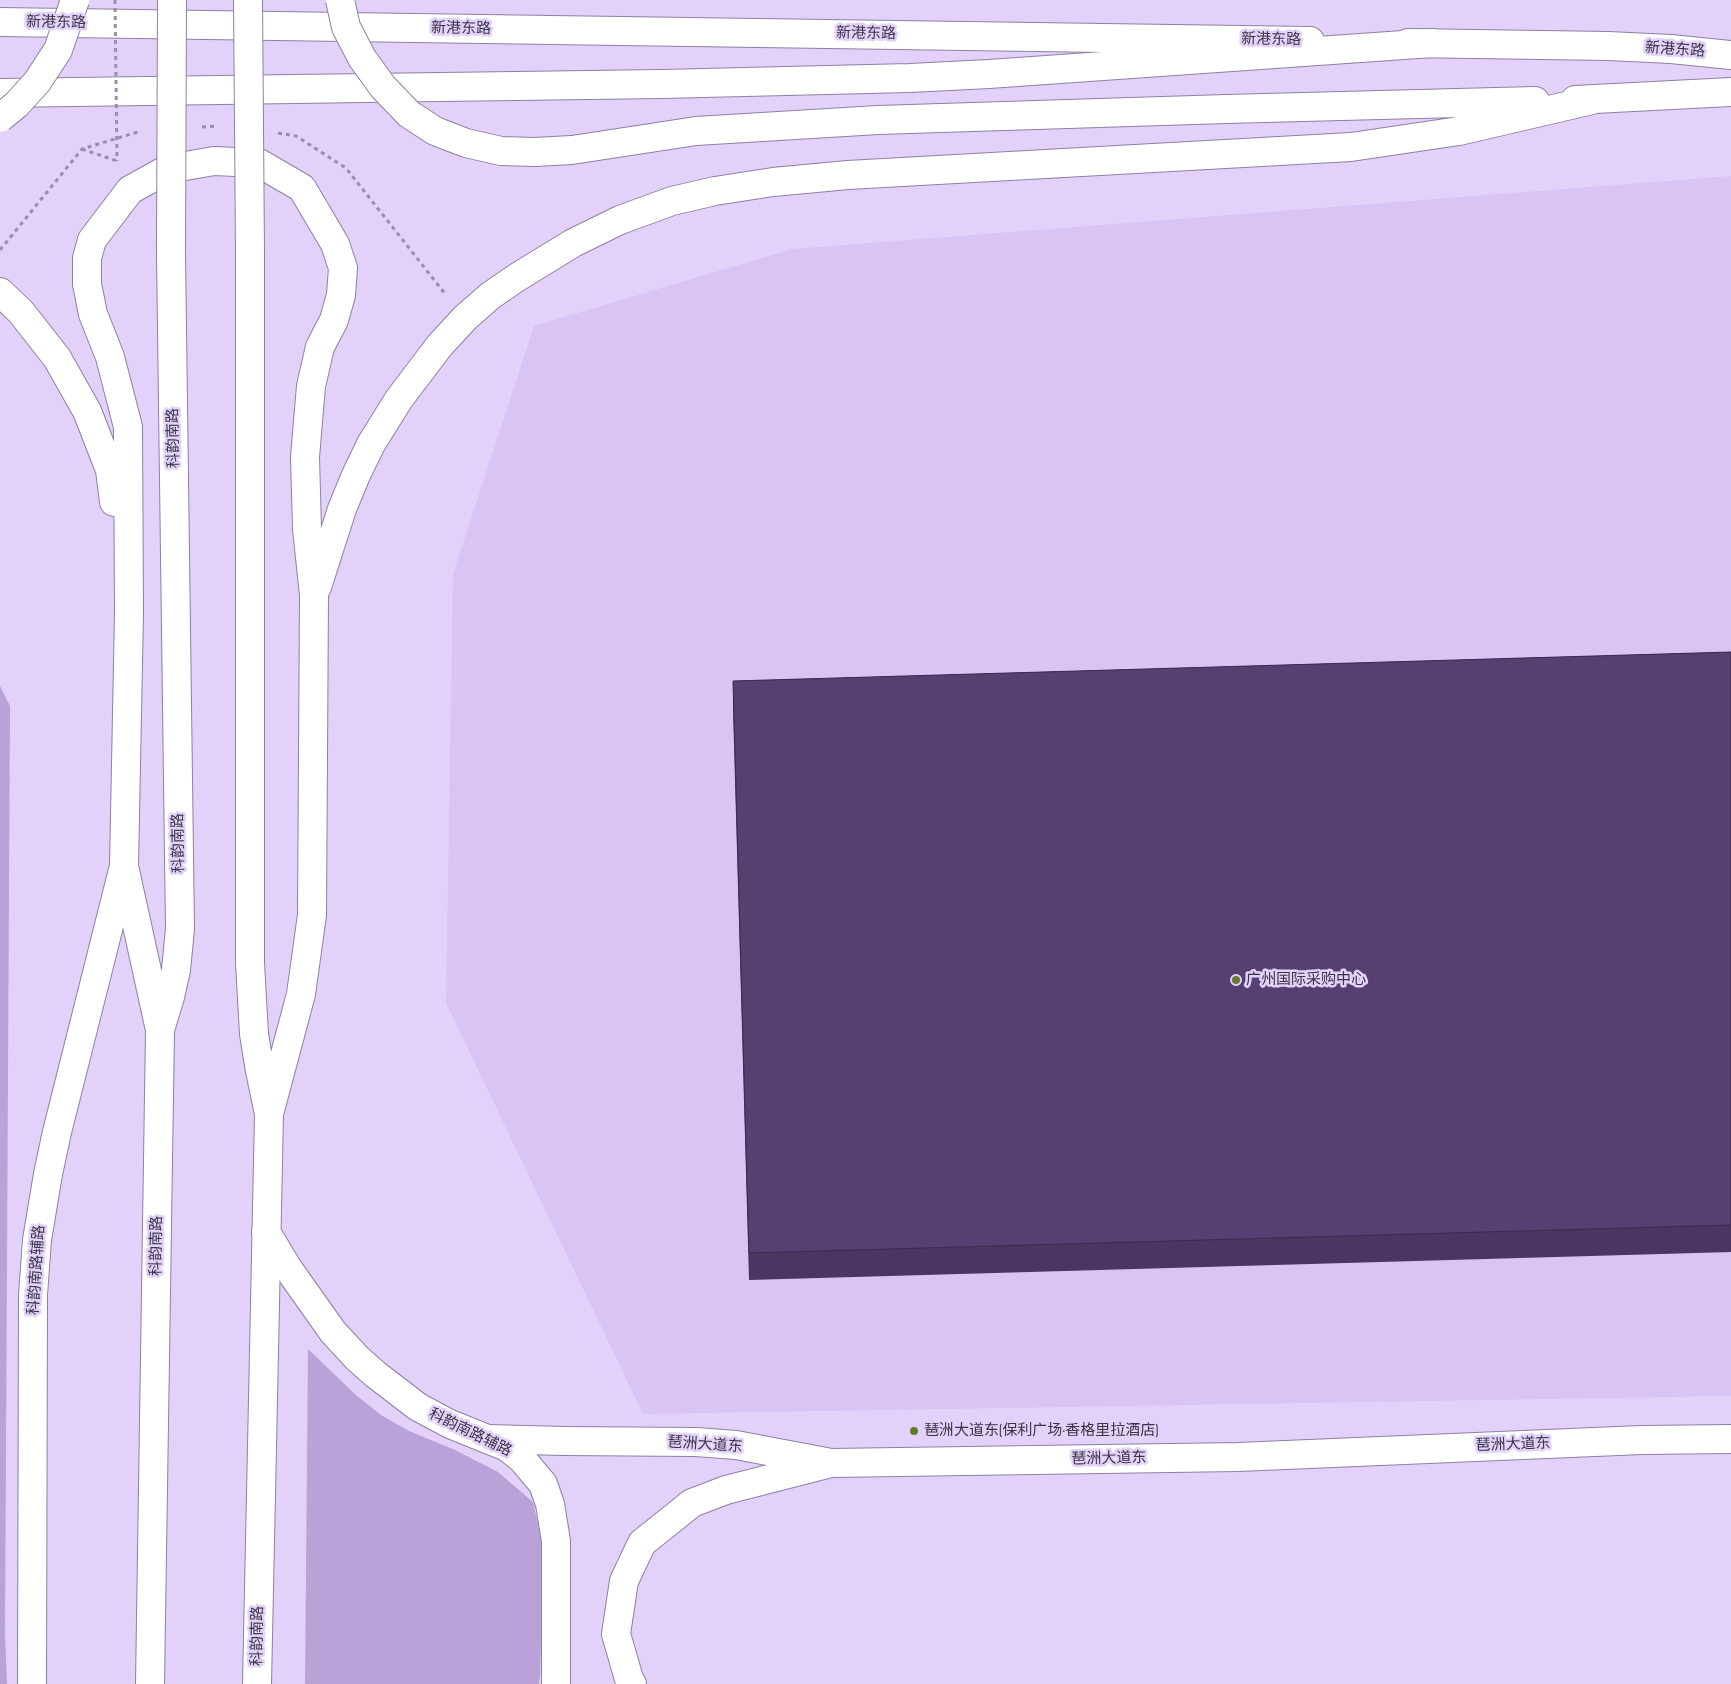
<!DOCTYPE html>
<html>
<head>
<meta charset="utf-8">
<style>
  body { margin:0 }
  canvas { display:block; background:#e2d2fa }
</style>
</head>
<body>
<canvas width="1731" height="1684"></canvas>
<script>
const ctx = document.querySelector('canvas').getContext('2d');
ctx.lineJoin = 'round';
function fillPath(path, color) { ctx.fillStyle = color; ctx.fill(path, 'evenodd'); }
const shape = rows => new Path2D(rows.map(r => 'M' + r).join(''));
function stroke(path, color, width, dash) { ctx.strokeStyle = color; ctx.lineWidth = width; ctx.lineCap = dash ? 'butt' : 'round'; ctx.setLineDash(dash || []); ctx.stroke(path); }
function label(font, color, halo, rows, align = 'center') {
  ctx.font = font + ' "Sofia Sans Condensed","Noto Sans SC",sans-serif'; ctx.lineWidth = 5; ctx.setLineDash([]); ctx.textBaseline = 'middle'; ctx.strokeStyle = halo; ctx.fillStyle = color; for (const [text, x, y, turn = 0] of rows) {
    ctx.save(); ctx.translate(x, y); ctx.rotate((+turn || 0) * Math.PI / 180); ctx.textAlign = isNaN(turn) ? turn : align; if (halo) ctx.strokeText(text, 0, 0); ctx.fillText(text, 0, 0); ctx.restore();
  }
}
fillPath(shape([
  [1731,176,1731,1396,643,1414,446,1003,453,574,534,326,792,249]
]), '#d8c5f4');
fillPath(shape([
  [0,686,10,706,5,1634,7,1684,0,1684],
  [308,1349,357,1396,381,1415,409,1431,455,1450,498,1472,533,1502,542,1541,542,1616,540,1675,539,1684,305,1684]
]), '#b9a2d7');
const minor = shape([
  [632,1684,629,1679,616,1634,624,1581,642,1543,692,1503,726,1490,831,1463]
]);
const tertiary = shape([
  [488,1439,564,1441,696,1442,736,1445,831,1463,1238,1457,1642,1440,1731,1439]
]);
const secondary = shape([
  [266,1232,287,1267,333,1332,357,1358,375,1374,418,1407,450,1424,507,1447,522,1459,543,1484,550,1504,556,1541,556,1684],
  [32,1684,33,1295,37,1240,48,1174,57,1132,124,866]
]);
const primary = shape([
  [0,22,1310,41],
  [1408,43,1608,46,1671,49,1731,55]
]);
const trunk = shape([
  [0,93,662,84,910,78,989,74,1432,43],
  [1575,100,1731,92],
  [1226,109,1535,101],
  [250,253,250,963,254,1034,260,1071,269,1114,257,1684],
  [0,292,21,312,57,358,87,411,110,470,114,502],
  [317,587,342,509,356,475,371,444,399,399,440,345,465,318,490,296,516,278,573,243,620,220,672,201,715,191,773,182,848,175,1351,147,1459,131,1592,100],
  [160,1030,124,866,129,613,128,427,110,357,93,314,87,284,87,258,92,240,130,190,168,169,214,161,259,163,302,188,335,244,343,268,341,295,334,320,320,347,311,386,305,457,307,529,314,595,312,915,301,994,269,1114],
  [150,1684,160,1030,170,997,176,970,180,929,171,254]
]);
stroke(minor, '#8f7fa4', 30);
stroke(tertiary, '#8f7fa4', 30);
stroke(secondary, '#8f7fa4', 30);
stroke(primary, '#8f7fa4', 30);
stroke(trunk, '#8f7fa4', 30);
stroke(shape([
  [202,127,218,126],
  [278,133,296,136,346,168,446,295],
  [82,149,117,161],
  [0,250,82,149,141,131]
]), '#998daa', 3, [4, 4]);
stroke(minor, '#fff', 28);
stroke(tertiary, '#fff', 28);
stroke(secondary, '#fff', 28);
stroke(primary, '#fff', 28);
stroke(trunk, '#fff', 28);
const trunkBridge = shape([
  [248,0,250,253],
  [340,0,346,27,362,58,383,87,409,114,435,131,466,143,501,151,535,152,572,150,696,131,878,120,1226,109],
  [0,118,16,105,37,82,58,50,75,0],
  [171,254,172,0]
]);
stroke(trunkBridge, '#8f7fa4', 30, []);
stroke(shape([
  [115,0,117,161]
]), '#998daa', 3, [4, 4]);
stroke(trunkBridge, '#fff', 28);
fillPath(shape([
  [1731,652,1731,1252,749,1280,733,709,733,681]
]), '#4a3661');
const building = shape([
  [1731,652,1731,1225,749,1253,733,681,1731,652]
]);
fillPath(building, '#563f71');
stroke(building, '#3c2c4f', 1);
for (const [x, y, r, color] of [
  [1236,980,5,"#637a2c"],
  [914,1431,5,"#637a2c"]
]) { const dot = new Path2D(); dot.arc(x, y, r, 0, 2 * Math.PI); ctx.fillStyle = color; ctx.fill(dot); stroke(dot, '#e2d2fa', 2); }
label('15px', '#3a3343', '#e2d2fa', [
  ["新港东路",56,23,1],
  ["新港东路",461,29,1],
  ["新港东路",866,34,1],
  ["新港东路",1271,40,1],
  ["新港东路",1675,50,4],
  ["科韵南路",174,438,-91],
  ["科韵南路",179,843,-91],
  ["科韵南路",157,1246,-89],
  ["科韵南路辅路",37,1270,-86],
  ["科韵南路辅路",470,1433,26],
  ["琶洲大道东",705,1445,4],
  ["琶洲大道东",1513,1445,-2],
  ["琶洲大道东",1109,1459,-1],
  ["科韵南路",258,1636,-89]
]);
label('15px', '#3a3343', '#e2d2fa', [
  ["广州国际采购中心",1246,980],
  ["琶洲大道东(保利广场·香格里拉酒店)",924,1431]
], 'left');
</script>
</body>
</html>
